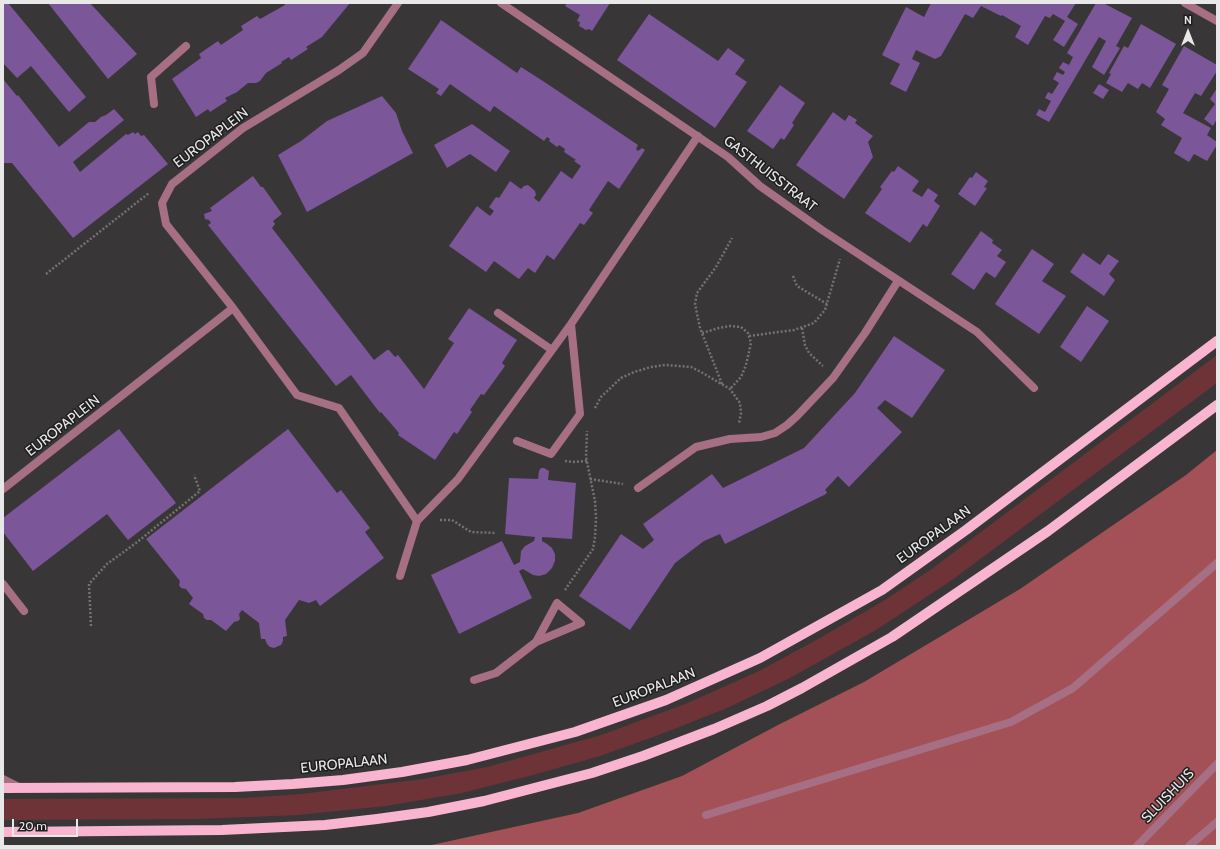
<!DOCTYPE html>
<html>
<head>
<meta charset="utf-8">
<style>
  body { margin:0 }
  #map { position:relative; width:1220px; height:849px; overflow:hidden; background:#393638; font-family:Cabin,sans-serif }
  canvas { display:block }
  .frame { position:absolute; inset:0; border:4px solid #e9e8e9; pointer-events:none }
  .north { position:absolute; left:1168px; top:12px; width:40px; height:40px; -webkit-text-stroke:3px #1f1e1f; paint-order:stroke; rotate:0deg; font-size:11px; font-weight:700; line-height:16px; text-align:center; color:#e9e8e9 }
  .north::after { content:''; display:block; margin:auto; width:14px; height:18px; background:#e9e8e9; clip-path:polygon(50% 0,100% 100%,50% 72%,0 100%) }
  .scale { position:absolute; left:12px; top:819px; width:66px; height:18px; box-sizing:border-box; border:2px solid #e9e8e9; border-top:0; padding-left:5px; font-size:12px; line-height:14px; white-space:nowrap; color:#e9e8e9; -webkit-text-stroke:3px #1f1e1f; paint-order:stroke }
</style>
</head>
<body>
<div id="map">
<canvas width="1220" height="849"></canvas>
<div class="frame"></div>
<div class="north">N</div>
<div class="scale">20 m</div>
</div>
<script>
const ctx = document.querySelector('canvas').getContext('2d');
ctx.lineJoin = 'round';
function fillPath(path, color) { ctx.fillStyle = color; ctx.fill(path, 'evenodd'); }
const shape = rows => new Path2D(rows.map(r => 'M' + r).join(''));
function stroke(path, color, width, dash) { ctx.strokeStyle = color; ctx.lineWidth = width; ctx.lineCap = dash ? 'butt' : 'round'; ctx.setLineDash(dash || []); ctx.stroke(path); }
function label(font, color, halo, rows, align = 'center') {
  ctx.font = font + ' Cabin,sans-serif'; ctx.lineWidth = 3; ctx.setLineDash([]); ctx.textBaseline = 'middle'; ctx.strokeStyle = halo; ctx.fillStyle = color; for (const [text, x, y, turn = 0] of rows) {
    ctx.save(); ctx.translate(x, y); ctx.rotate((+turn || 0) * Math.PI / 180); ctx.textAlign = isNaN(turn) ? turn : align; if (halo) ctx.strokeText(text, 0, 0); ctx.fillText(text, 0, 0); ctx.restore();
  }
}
fillPath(shape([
  [1217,355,1217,383,952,580,876,630,790,678,727,708,664,733,600,756,533,775,462,793,386,806,298,815,199,819,3,820,3,799,243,798,301,794,423,779,487,767,601,735,685,704,759,671,820,638,885,600,933,568]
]), '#6d3337');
fillPath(shape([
  [1217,450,1217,846,427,846,578,813,682,776,778,725,864,682,1020,589,1186,475]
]), '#a35156');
fillPath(shape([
  [3,3,8,3,86,97,69,112,31,66,17,78,3,63],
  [48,3,90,3,137,54,108,79],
  [284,3,350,3,322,37,306,47,308,49,291,60,289,57,281,62,282,63,266,73,260,81,256,83,248,83,237,92,225,98,227,101,210,112,208,109,196,117,172,79,201,58,199,54,218,41,221,45,243,30,241,26,257,16,260,19,285,5],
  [567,3,610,3,592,31,589,29,586,30,579,26,580,22,577,21,580,15,565,6],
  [931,3,1076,3,1067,17,1078,24,1064,47,1053,40,1065,21,1053,14,1050,18,1045,16,1028,45,1015,37,1021,26,1002,15,1001,16,981,6,973,18,965,14,941,56,935,59,916,50,912,59,920,63,906,92,890,84,900,64,882,55,906,7,924,17],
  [1096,3,1103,3,1132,18,1116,46,1120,48,1104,75,1092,67,1106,41,1099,37,1049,122,1036,115,1039,109,1045,112,1051,101,1045,98,1048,92,1052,94,1059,83,1053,79,1057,72,1063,75,1065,72,1059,68,1063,62,1069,65,1073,57,1067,53],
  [649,14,718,61,728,48,745,60,735,74,747,82,715,128,617,60],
  [441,20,517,73,521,67,546,83,638,145,636,149,638,151,642,148,645,150,619,189,608,181,589,210,593,213,584,225,580,223,554,260,547,255,535,273,528,268,519,279,494,261,486,272,449,246,477,206,490,216,494,211,489,207,496,197,499,198,510,181,521,189,524,186,528,185,535,191,536,195,534,198,539,202,561,171,572,179,581,166,574,161,576,160,564,152,565,149,559,145,557,147,549,141,550,139,547,137,544,141,494,106,490,112,450,84,441,96,436,93,439,89,408,69],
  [1141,24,1176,44,1150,88,1142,83,1138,89,1128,83,1122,92,1106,83,1111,74,1109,73,1124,46,1128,48],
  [1184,46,1217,65,1217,71,1201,96,1195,93,1183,113,1211,128,1207,135,1217,142,1217,145,1207,161,1194,154,1189,162,1174,153,1182,138,1161,125,1165,119,1156,112,1169,89,1162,85],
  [3,79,17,96,18,95,59,147,89,122,95,122,101,117,106,115,114,109,124,120,73,162,80,172,126,134,128,135,133,132,135,134,138,132,141,136,144,135,168,164,73,238,12,163,5,163,3,164],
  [1099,84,1109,90,1103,99,1093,93],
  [780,85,805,103,792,123,794,125,784,140,781,138,773,149,747,131],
  [1217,88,1217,119,1213,126,1204,119,1215,104,1210,99],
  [382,96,396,113,402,131,413,153,307,212,278,155,301,141,327,121],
  [833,112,845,121,849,115,857,120,855,123,873,136,868,142,873,157,844,199,796,165],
  [472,124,510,151,496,172,470,154,447,168,434,145],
  [898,166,919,181,912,191,922,197,928,188,938,195,934,201,940,206,927,227,923,224,910,243,865,213,882,189,880,187,892,171,894,172],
  [976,172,988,181,984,187,987,188,975,206,958,194,970,177,972,178],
  [253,176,261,187,263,187,282,214,273,221,275,224,272,228,374,360,387,350,389,350,395,357,398,355,424,389,454,343,448,339,469,308,517,340,502,363,505,366,484,395,481,394,470,410,472,412,457,434,454,432,435,460,398,435,399,433,381,412,380,413,351,375,336,386,208,225,211,223,209,220,205,219,204,214,212,211,210,208],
  [981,231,993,240,992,243,1002,250,997,256,1006,262,995,278,986,272,974,290,951,274],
  [1032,249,1054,264,1042,281,1066,296,1039,334,995,304],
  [1083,253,1100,265,1108,254,1119,261,1109,274,1115,280,1104,296,1070,272],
  [1087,306,1109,321,1081,362,1060,347],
  [894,336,945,370,912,418,885,400,877,408,902,432,849,487,838,476,825,490,827,492,826,494,725,544,720,534,704,541,675,563,630,630,579,596,621,534,643,549,654,540,643,524,712,474,723,488,804,448,855,393],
  [119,429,176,503,128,540,107,514,33,571,3,532,3,518],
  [288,429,337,493,341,490,370,528,365,532,384,558,320,606,316,600,309,603,299,600,285,620,287,636,283,637,283,641,281,645,274,648,270,647,267,644,265,639,261,639,259,623,242,610,239,614,240,619,238,621,234,622,226,631,211,620,207,620,204,618,203,614,189,604,193,598,186,589,181,588,179,585,180,581,146,539],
  [541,468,544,468,549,471,548,480,576,483,572,539,542,537,542,541,547,544,552,548,555,554,555,561,552,568,546,574,539,576,533,575,523,569,519,571,532,598,459,634,431,575,502,541,514,565,520,562,521,551,525,546,534,541,535,537,505,534,509,478,538,479,539,471]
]), '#7b5698');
stroke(shape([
  [46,274,149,193],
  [793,276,797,286,827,304],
  [802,328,805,345,809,353,823,366],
  [702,333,719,328,730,326,741,327,748,333,751,343,746,365,741,377,730,389],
  [749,336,794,330,814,323,825,310,840,259],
  [722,384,700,328,695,304,697,293,716,267,732,238],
  [595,408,601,397,621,378,634,372,651,367,665,365,679,366,691,367,701,372,730,389,740,403,741,413,739,423],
  [565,461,573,462,587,461],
  [590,479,623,484],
  [440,520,452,520,471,532,496,533],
  [565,590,593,549,595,537,596,518,595,501,586,457,587,431],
  [91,626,89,584,107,564,136,543,200,491,194,475]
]), '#747273', 2.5, [2, 2]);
stroke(shape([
  [154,104,151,77,186,46],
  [498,313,552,350],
  [517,441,551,454,580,414,571,324,698,136],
  [638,488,696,447,730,439,761,437,775,433,787,425,797,416,833,378,865,333,898,281],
  [400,576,417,521,458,479,571,324],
  [3,584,24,611],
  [474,680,496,673,536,642,581,623,557,603,536,642],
  [1189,846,1217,822]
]), '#a66f84', 8);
stroke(shape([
  [398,3,363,53,339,70,243,128,172,184,162,203,166,224,233,308,297,395,339,408,417,521],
  [501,3,728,157,760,186,822,230,977,332,1034,388],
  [1185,3,1217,21],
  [3,489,233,308],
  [3,779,19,787],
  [706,815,1011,722,1073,688,1217,563],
  [1137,846,1217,764]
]), '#a66f84', 8);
stroke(shape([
  [3,788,235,787,293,784,343,780,402,772,467,760,575,732,666,700,760,658,882,590,966,530,1217,341],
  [3,832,222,830,325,825,377,819,428,812,484,801,592,773,643,756,714,729,767,706,802,688,892,637,1048,531,1217,405]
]), '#f9b4cf', 10);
label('14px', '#e9e8e9', '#1f1e1f', [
  ["EUROPAPLEIN",211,138,-37],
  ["GASTHUISSTRAAT",770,174,38],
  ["EUROPAPLEIN",63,426,-38],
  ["EUROPALAAN",934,535,-36],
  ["EUROPALAAN",654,688,-21],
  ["EUROPALAAN",344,764,-6],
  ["SLUISHUIS",1168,796,-46]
]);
</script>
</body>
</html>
